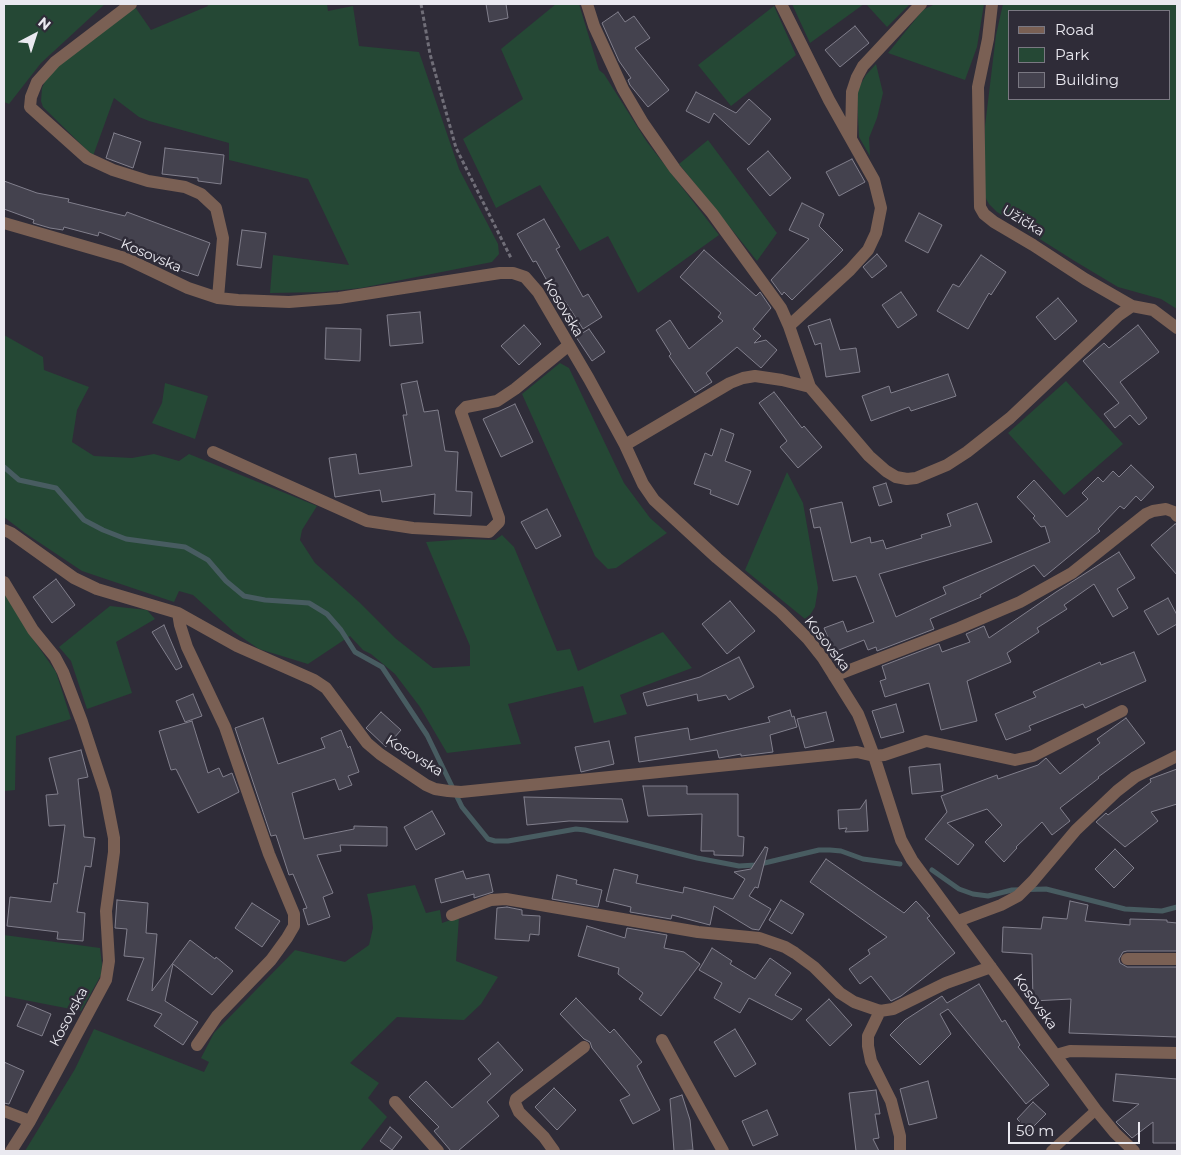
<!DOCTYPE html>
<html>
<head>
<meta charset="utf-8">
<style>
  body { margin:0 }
  #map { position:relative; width:1181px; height:1155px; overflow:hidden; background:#2f2c38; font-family:Montserrat,sans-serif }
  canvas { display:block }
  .frame { position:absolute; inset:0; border:5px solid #eae9f0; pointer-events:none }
  .legend { position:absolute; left:1008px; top:10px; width:162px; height:90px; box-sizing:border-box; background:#2f2c38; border:1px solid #7a7882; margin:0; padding:6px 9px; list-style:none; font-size:15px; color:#eae9f0 }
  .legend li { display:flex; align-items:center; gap:10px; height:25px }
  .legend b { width:25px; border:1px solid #7a7882 }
  .north { position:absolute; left:10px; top:10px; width:50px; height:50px; -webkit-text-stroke:4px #2f2c38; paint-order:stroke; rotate:40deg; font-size:14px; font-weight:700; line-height:20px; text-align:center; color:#eae9f0 }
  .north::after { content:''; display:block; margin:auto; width:18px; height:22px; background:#eae9f0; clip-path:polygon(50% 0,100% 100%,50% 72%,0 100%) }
  .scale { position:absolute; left:1008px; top:1122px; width:132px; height:22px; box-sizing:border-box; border:2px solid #eae9f0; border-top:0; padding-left:6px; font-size:15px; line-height:18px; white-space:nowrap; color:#eae9f0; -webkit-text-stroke:4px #2f2c38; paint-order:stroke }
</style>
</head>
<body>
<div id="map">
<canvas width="1181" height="1155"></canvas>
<div class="frame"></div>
<ul class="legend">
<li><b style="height:6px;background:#7a6054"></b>Road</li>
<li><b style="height:14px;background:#254835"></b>Park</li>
<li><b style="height:14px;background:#44424e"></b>Building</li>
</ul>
<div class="north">N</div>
<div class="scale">50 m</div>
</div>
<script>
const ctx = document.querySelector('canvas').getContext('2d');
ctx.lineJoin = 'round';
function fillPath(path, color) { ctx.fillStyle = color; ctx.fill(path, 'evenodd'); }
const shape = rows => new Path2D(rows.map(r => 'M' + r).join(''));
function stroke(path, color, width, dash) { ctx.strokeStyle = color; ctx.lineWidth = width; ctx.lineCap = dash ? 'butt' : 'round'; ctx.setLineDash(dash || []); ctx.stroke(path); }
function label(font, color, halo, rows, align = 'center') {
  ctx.font = font + ' Montserrat,sans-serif'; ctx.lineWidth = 5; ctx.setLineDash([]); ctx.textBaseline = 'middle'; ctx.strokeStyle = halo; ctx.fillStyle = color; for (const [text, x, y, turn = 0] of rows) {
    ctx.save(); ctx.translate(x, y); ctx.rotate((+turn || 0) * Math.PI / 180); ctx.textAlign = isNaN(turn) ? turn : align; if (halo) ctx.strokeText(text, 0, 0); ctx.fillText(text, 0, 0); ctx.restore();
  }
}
fillPath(shape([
  [4,4,105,4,41,63,9,104,4,102],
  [207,4,327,4,328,11,353,6,359,46,419,52,459,169,498,244,499,254,492,262,361,288,323,292,270,293,273,255,349,265,308,179,229,160,229,143,149,121,139,117,114,98,93,156,43,107,41,101,42,88,45,81,59,65,135,7,151,30,208,6],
  [556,4,579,4,599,70,604,74,647,142,719,235,638,293,608,236,580,251,540,185,496,208,463,139,523,99,501,49],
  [792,4,864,4,810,43],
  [866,4,910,4,887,27],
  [935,4,984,4,977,47,965,80,888,53,923,10],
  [1003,4,1177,4,1177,309,1161,299,1118,287,1073,260,997,212,989,204,985,197,985,126,996,35],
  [1010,11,1170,11,1170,99,1010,99],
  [774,6,796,55,731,106,698,65],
  [876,64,883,93,877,118,869,138,870,156,859,137,857,97,859,87,866,75],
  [708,140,777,233,757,261,679,164],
  [4,335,43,357,44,370,89,387,77,410,72,442,94,456,132,458,154,454,179,461,189,454,317,506,302,530,300,540,315,563,359,602,395,638,433,668,470,666,470,646,426,542,466,539,495,540,502,535,514,547,557,651,570,649,578,671,663,632,692,668,620,695,627,714,594,723,583,686,508,704,521,744,447,753,420,707,395,674,371,654,363,650,350,636,308,664,259,649,234,632,193,595,179,591,174,602,82,571,25,533,4,517],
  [560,363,569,368,624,483,650,518,667,533,616,568,608,569,595,556,522,394],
  [1066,381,1123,444,1064,495,1008,433],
  [165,383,208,396,195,439,152,423,162,403],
  [787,472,803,503,818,588,815,607,810,615,805,619,745,570],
  [4,590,24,626,56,672,71,719,16,736,15,790,4,791],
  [110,606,147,610,155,619,116,642,132,693,87,709,71,661,59,647],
  [415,885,426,913,440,910,442,923,459,917,456,961,498,977,481,1004,464,1020,397,1017,350,1063,379,1083,368,1098,387,1117,360,1151,25,1151,75,1069,94,1029,204,1072,209,1062,201,1058,214,1033,295,950,345,962,369,945,373,928,372,917,367,894],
  [4,935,100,948,102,964,101,975,81,1011,4,996]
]), '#254835');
stroke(shape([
  [4,467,19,480,56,488,84,520,103,530,126,539,185,547,208,560,226,581,244,596,265,600,309,603,327,614,341,630,355,652,382,667,427,735,462,807,488,839,495,841,508,841,576,829,585,830,697,858,739,866,756,865,819,850,830,850,841,851,863,859,900,864],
  [932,870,959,889,973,894,988,896,1012,890,1046,889,1125,909,1162,911,1177,907]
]), '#485c61', 5);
const building = shape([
  [486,4,506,4,508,18,489,22,486,4],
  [618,12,625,22,634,16,650,38,635,48,669,90,648,107,630,85,628,80,631,78,619,61,602,23,618,12],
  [855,26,869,43,840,67,825,50,855,26],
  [696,92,736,113,749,99,771,119,749,145,714,113,709,123,686,111,696,92],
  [114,133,141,142,133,168,106,158,114,133],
  [165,148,224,155,221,184,198,181,198,178,162,174,165,148],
  [768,151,791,178,770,196,747,169,768,151],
  [852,159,865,182,839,196,826,172,852,159],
  [4,181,37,193,69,199,68,202,125,216,127,212,210,243,198,276,174,268,176,263,147,250,99,232,98,236,64,227,63,230,50,228,33,223,34,220,4,209,4,181],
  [802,203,824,214,819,226,843,250,792,300,784,292,782,295,771,280,809,239,789,230,802,203],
  [919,213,942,225,928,253,905,241,919,213],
  [544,219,560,247,556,249,583,297,588,294,602,317,583,329,565,301,560,304,536,261,533,262,517,234,544,219],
  [242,230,266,233,261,268,237,265,242,230],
  [704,250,756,296,760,292,771,308,753,329,761,336,754,343,766,340,777,350,761,368,737,347,706,373,712,382,695,393,669,356,671,354,656,330,670,320,689,349,723,321,718,317,721,313,680,277,704,250],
  [877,254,887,266,872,278,863,267,877,254],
  [981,255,1006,272,991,295,989,293,968,329,937,311,953,284,959,287,981,255],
  [901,292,917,315,898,328,882,305,901,292],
  [1058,298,1077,321,1055,340,1036,317,1058,298],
  [420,312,423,343,390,346,387,315,420,312],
  [830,319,840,350,856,348,860,372,826,377,821,343,815,345,808,326,830,319],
  [524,325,541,344,519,365,501,346,524,325],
  [1138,325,1159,352,1120,382,1147,418,1139,425,1130,415,1115,428,1104,414,1119,403,1083,361,1104,343,1109,348,1138,325],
  [326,328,361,329,360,361,325,359,326,328],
  [589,329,605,352,592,361,576,337,589,329],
  [948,374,956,396,911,411,909,407,871,421,862,396,889,386,891,393,948,374],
  [417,381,424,412,438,410,445,451,458,452,456,491,472,492,471,516,434,514,435,494,382,502,380,490,335,497,329,458,356,454,359,474,412,466,403,415,407,415,401,384,417,381],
  [774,392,802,428,804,426,822,447,798,468,780,447,787,441,759,403,774,392],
  [515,404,533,442,501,457,483,419,515,404],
  [721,429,734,434,725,461,751,471,738,505,710,494,711,490,694,484,705,453,712,456,721,429],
  [1131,465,1154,487,1141,501,1136,496,1124,509,1120,506,1098,529,1100,531,1044,577,1034,565,980,595,981,597,930,619,934,629,877,651,876,647,868,650,864,640,834,652,824,628,843,621,847,632,874,622,856,576,833,581,820,527,814,528,810,509,842,502,851,543,870,537,871,543,883,540,886,549,922,538,921,535,951,526,947,514,977,503,992,542,879,574,896,617,946,594,943,587,1050,542,1045,526,1041,527,1033,518,1035,516,1017,497,1034,480,1067,517,1088,499,1082,493,1098,477,1103,482,1113,471,1119,477,1131,465],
  [886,483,892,502,879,506,873,487,886,483],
  [547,509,561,536,536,549,521,522,547,509],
  [1175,524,1177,524,1177,575,1151,545,1175,524],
  [1119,552,1135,578,1117,589,1128,608,1113,617,1094,584,1064,605,1067,609,1037,628,1039,632,1007,653,1011,662,967,681,977,721,941,730,929,683,885,697,880,681,886,679,882,666,939,644,942,652,970,642,966,634,984,626,989,638,1056,592,1119,552],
  [56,579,75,605,52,623,33,597,56,579],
  [1168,598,1177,615,1177,624,1158,635,1144,611,1168,598],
  [730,601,755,631,727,654,702,624,730,601],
  [164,625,182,667,176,670,152,632,164,625],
  [1134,652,1146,681,1085,708,1083,704,1029,726,1031,730,1006,740,995,714,1036,697,1033,692,1100,662,1101,665,1134,652],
  [739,657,754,687,729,700,726,695,698,701,697,694,647,706,643,693,700,677,739,657],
  [193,694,202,716,185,722,176,701,193,694],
  [896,704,904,732,881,738,872,711,896,704],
  [790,710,792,717,794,716,797,727,770,735,773,752,741,756,741,754,719,758,717,750,639,762,635,737,688,728,690,740,770,722,768,717,790,710],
  [381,712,401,730,386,747,366,728,381,712],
  [826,712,834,741,805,748,797,719,826,712],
  [263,718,278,764,325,748,321,738,341,730,348,748,350,746,359,772,348,776,352,785,339,790,335,779,292,793,304,839,354,829,354,826,387,827,387,846,340,845,341,851,317,855,333,893,323,897,330,917,308,925,303,909,307,908,293,874,289,875,276,835,271,836,235,728,263,718],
  [1126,718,1145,743,1098,777,1099,778,1060,808,1070,821,1052,835,1042,822,1016,847,1017,848,1004,862,985,842,1002,825,987,809,947,823,974,845,958,865,925,839,947,812,941,796,997,775,998,779,1038,765,1046,758,1060,774,1100,743,1097,739,1126,718],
  [192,721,208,773,219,768,223,777,232,773,239,792,198,813,176,769,171,770,159,731,192,721],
  [609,741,614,764,581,772,575,747,609,741],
  [81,750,88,777,78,779,84,837,95,838,91,867,85,866,77,912,85,913,83,941,57,939,58,932,7,926,10,897,51,902,54,883,57,884,65,825,49,826,46,795,58,794,49,758,81,750],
  [940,764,943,791,912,794,909,767,940,764],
  [1177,769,1177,804,1151,812,1158,821,1125,847,1096,822,1106,813,1108,815,1151,782,1150,779,1177,769],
  [643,786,687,786,687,794,738,794,738,836,744,837,743,856,714,855,714,851,701,851,702,814,648,816,643,786],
  [524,797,622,799,628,822,569,821,527,825,524,797],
  [866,800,868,831,845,832,847,828,839,829,838,810,860,809,866,800],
  [432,811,445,834,416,850,404,827,432,811],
  [765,847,768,848,758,888,755,887,749,896,771,909,759,930,752,929,714,906,710,925,672,915,671,919,630,912,631,907,606,901,614,869,638,875,636,883,683,893,684,887,733,899,745,879,734,872,751,869,765,847],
  [1115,849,1134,868,1114,888,1095,869,1115,849],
  [826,859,904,913,916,901,930,916,927,918,955,953,901,996,891,1001,871,976,860,984,849,969,870,954,868,950,887,937,810,882,826,859],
  [463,871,466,879,489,874,493,892,474,898,474,894,441,903,435,879,463,871],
  [557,875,577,880,576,884,602,890,598,907,552,899,557,875],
  [117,900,148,903,146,933,157,934,152,991,190,940,215,959,216,957,233,971,212,995,173,964,165,1001,198,1022,183,1045,154,1026,162,1014,127,1000,144,958,124,956,127,929,115,928,117,900],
  [781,900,804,914,792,934,769,920,781,900],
  [1070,901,1088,905,1085,921,1130,925,1130,919,1167,920,1167,922,1177,923,1177,951,1127,951,1123,952,1119,959,1120,963,1127,967,1177,967,1177,1037,1069,1033,1071,999,1033,1001,1032,954,1002,952,1003,927,1041,929,1043,917,1067,919,1070,901],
  [252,903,280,921,262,947,235,928,252,903],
  [507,907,522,910,522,915,540,916,539,935,530,934,529,941,495,939,497,908,507,907],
  [587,926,625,938,627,928,667,935,664,948,684,952,700,964,661,1016,639,999,643,993,618,974,619,968,578,956,587,926],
  [712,948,732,961,730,964,755,979,770,958,791,973,775,995,802,1009,792,1020,749,998,740,1013,714,998,722,983,699,970,712,948],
  [979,984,1002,1022,1005,1020,1020,1045,1018,1047,1049,1085,1026,1104,948,1009,940,1014,951,1034,920,1065,890,1035,905,1020,942,996,947,1003,979,984],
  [576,998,610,1033,614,1029,642,1062,637,1066,660,1110,633,1124,620,1100,630,1095,592,1048,590,1042,584,1039,560,1014,576,998],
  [829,999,852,1025,830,1046,806,1020,829,999],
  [27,1004,51,1014,42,1036,17,1026,27,1004],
  [735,1029,756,1064,735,1077,714,1042,735,1029],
  [498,1042,523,1070,487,1102,499,1116,458,1151,451,1151,434,1131,439,1127,409,1097,426,1081,452,1108,491,1074,478,1059,498,1042],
  [4,1062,24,1071,9,1104,4,1103,4,1062],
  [1116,1074,1177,1079,1177,1143,1153,1143,1153,1122,1132,1138,1116,1122,1139,1104,1113,1101,1116,1074],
  [928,1081,937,1118,909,1125,900,1089,928,1081],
  [554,1088,576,1110,557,1130,535,1107,554,1088],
  [876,1090,880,1114,875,1114,879,1138,873,1139,879,1151,856,1151,849,1093,876,1090],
  [682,1095,690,1120,693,1150,674,1151,670,1099,682,1095],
  [1033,1102,1046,1114,1029,1131,1017,1119,1033,1102],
  [767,1110,778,1135,753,1146,742,1121,767,1110],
  [390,1127,402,1137,392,1150,380,1141,390,1127]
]);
fillPath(building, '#44424e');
stroke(building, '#817f8c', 1);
stroke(shape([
  [421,4,430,54,456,148,511,258]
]), '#706e78', 3, [4, 2.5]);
stroke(shape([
  [1051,1151,1096,1110]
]), '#7a6054', 10);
stroke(shape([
  [131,4,55,62,37,82,31,97,30,107,87,158,113,170,148,181,185,187,201,194,216,208,223,238,218,298],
  [587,4,594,26,623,89,643,123,675,169,712,213,781,308,789,326,810,387,869,456,886,471,896,477,907,479,916,478,947,465,967,452,1010,418,1119,315,1132,306],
  [781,4,829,100,874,180,881,208,876,233,868,250,850,270,789,326],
  [992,4,988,39,978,87,980,207,984,214,994,222,1033,245,1085,279,1132,306,1153,310,1177,328],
  [851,139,852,92,857,77,863,66,921,4],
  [4,223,125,258,188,288,218,298,238,300,289,302,339,298,500,273,513,273,525,277,538,292,589,379,625,445,643,484,654,500,717,558,781,612,808,639,823,658,858,714,862,724,874,756,901,840,912,860,1096,1110,1115,1133,1134,1151],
  [625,445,730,383,743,378,755,376,782,380,810,387],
  [213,452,367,521,413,528,489,532,499,522,499,518,461,412,466,407,497,401,515,389,569,345],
  [4,530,11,533,74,578,97,589,178,613,237,646,314,680,326,688,367,743,380,754,426,785,435,789,448,791,461,792,857,752,874,756,884,755,926,741,1015,760,1033,756,1122,711],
  [4,582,33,630,55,657,63,672,82,722,105,792,114,838,114,852,106,911,109,961,106,980,30,1121,11,1151],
  [178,613,180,625,187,647,225,727,269,854,294,914,294,926,287,938,271,960,217,1016,197,1045],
  [834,676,959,628,1020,602,1072,573,1146,514,1153,511,1166,509,1174,512,1177,516],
  [452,915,491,900,506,899,698,932,759,938,785,947,795,953,814,967,840,993,854,1002,880,1011,893,1009,946,983,991,967],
  [958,921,1001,905,1018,896,1033,881,1076,830,1117,791,1135,777,1177,756],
  [1127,959,1177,959],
  [880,1011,868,1036,868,1046,871,1061,891,1101,900,1136,900,1151],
  [662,1040,723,1151],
  [1056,1055,1070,1051,1177,1053],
  [395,1102,438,1151],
  [4,1111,30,1121],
  [554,1151,544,1137,519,1112,515,1103,516,1099,584,1047]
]), '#7a6054', 12);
label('14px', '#eae9f0', '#2f2c38', [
  ["Užička",1023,221,31],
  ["Kosovska",151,256,23],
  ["Kosovska",563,308,59],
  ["Kosovska",827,644,52],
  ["Kosovska",414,756,32],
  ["Kosovska",1035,1002,54],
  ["Kosovska",69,1017,-62]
]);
</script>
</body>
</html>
